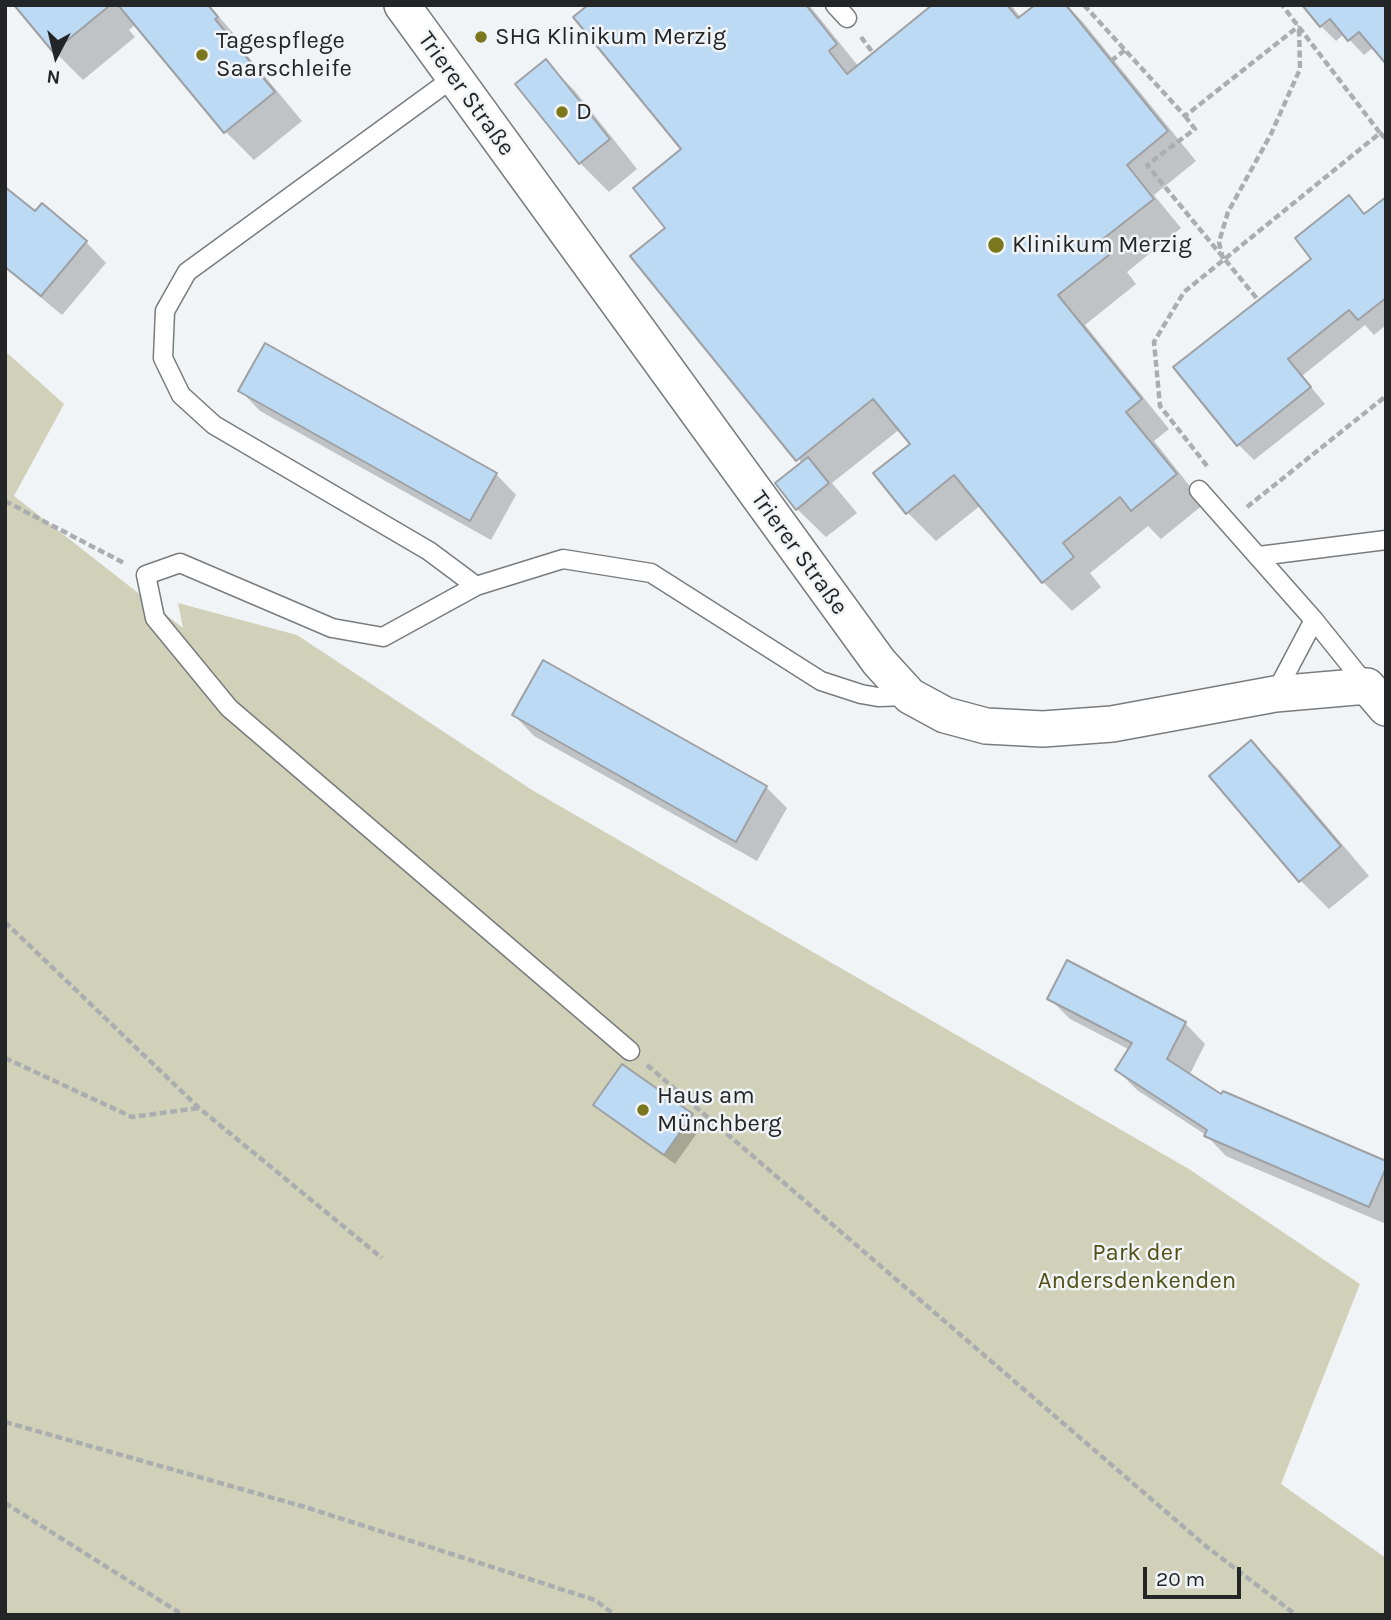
<!DOCTYPE html>
<html>
<head>
<meta charset="utf-8">
<style>
  body { margin:0 }
  #map { position:relative; width:1391px; height:1620px; overflow:hidden; background:#f1f4f7; font-family:Karla,sans-serif }
  canvas { display:block }
  .frame { position:absolute; inset:0; border:7px solid #242526; pointer-events:none }
  .north { position:absolute; left:21px; top:21px; width:70px; height:70px; -webkit-text-stroke:5px #f1f4f7; paint-order:stroke; rotate:187deg; font-size:19px; font-weight:700; line-height:28px; text-align:center; color:#242526 }
  .north::after { content:''; display:block; margin:auto; width:24px; height:32px; background:#242526; clip-path:polygon(50% 0,100% 100%,50% 72%,0 100%) }
  .scale { position:absolute; left:1143px; top:1567px; width:98px; height:32px; box-sizing:border-box; border:4px solid #242526; border-top:0; padding-left:9px; font-size:21px; line-height:24px; white-space:nowrap; color:#242526; -webkit-text-stroke:5px #f1f4f7; paint-order:stroke }
</style>
</head>
<body>
<div id="map">
<canvas width="1391" height="1620"></canvas>
<div class="frame"></div>
<div class="north">N</div>
<div class="scale">20 m</div>
</div>
<script>
const ctx = document.querySelector('canvas').getContext('2d');
ctx.lineJoin = 'round';
function fillPath(path, color) { ctx.fillStyle = color; ctx.fill(path, 'evenodd'); }
const shape = rows => new Path2D(rows.map(r => 'M' + r).join(''));
function stroke(path, color, width, dash) { ctx.strokeStyle = color; ctx.lineWidth = width; ctx.lineCap = dash ? 'butt' : 'round'; ctx.setLineDash(dash || []); ctx.stroke(path); }
function label(font, color, halo, rows, align = 'center') {
  ctx.font = font + ' Karla,sans-serif'; ctx.lineWidth = 5; ctx.setLineDash([]); ctx.textBaseline = 'middle'; ctx.strokeStyle = halo; ctx.fillStyle = color; for (const [text, x, y, turn = 0] of rows) {
    ctx.save(); ctx.translate(x, y); ctx.rotate((+turn || 0) * Math.PI / 180); ctx.textAlign = isNaN(turn) ? turn : align; if (halo) ctx.strokeText(text, 0, 0); ctx.fillText(text, 0, 0); ctx.restore();
  }
}
fillPath(shape([
  [5,351,64,404,14,496,183,628,178,603,297,635,532,790,1189,1169,1360,1284,1281,1484,1386,1558,1386,1615,5,1615]
]), '#d1d0b8');
fillPath(shape([
  [16,5,209,5,245,47,242,49,302,121,254,160,226,132,136,24,129,30,135,37,83,80,54,51],
  [628,5,809,5,859,67,935,5,1011,5,1021,18,1066,5,1082,21,1196,161,1154,195,1181,228,1127,272,1136,284,1085,325,1169,429,1154,441,1204,504,1161,539,1148,526,1090,573,1101,587,1072,611,1043,582,981,505,936,541,908,513,875,473,912,444,900,429,832,483,857,513,826,537,797,509,802,464,668,228,683,150],
  [1386,5,1374,47,1364,55,1344,34,1336,41,1322,27,1338,14],
  [546,62,575,91,637,169,609,192,580,163],
  [5,189,35,214,86,242,106,263,62,315,5,268],
  [1349,198,1366,215,1386,199,1386,325,1374,335,1365,325,1302,376,1325,404,1254,460,1239,445,1176,367,1314,259],
  [240,390,496,474,516,495,491,540,260,411],
  [544,662,766,787,787,808,757,861,534,736,514,715],
  [1251,743,1280,771,1369,876,1329,909,1300,880],
  [1049,998,1185,1023,1205,1044,1189,1076,1222,1097,1386,1163,1386,1224,1226,1156,1206,1135,1137,1090,1117,1070,1130,1050,1070,1019],
  [622,1067,692,1116,702,1126,675,1164,606,1115,596,1105]
]), '#0003');
const building = shape([
  [14,5,106,5,108,7,53,52,14,5],
  [118,5,208,5,218,17,215,19,275,92,224,133,118,5],
  [588,5,806,5,837,44,829,51,847,74,932,5,1007,5,1018,18,1035,5,1066,5,1168,131,1127,165,1154,199,1099,242,1109,255,1058,295,1142,399,1126,412,1177,474,1131,511,1120,497,1063,543,1074,557,1042,583,954,475,906,514,873,473,910,444,873,399,796,461,630,256,665,228,633,188,681,149,573,17,588,5],
  [1302,5,1386,5,1386,64,1359,32,1348,41,1330,19,1320,27,1302,5],
  [546,59,610,139,579,164,515,84,546,59],
  [5,187,35,211,42,203,87,241,41,296,5,267,5,187],
  [1349,195,1364,214,1386,197,1386,298,1358,320,1349,310,1288,359,1311,387,1237,446,1173,367,1311,259,1295,238,1349,195],
  [265,343,497,473,470,521,238,391,265,343],
  [808,457,829,483,796,510,775,483,808,457],
  [543,660,767,786,736,842,512,715,543,660],
  [1251,740,1341,846,1299,882,1209,776,1251,740],
  [1067,960,1186,1022,1167,1059,1221,1094,1223,1091,1386,1161,1386,1168,1369,1207,1204,1136,1207,1130,1115,1070,1132,1043,1047,999,1067,960],
  [622,1064,693,1114,664,1155,593,1105,622,1064]
]);
fillPath(building, '#bcdaf4');
stroke(building, '#9ea0a3', 2);
const service = shape([
  [835,5,847,18],
  [453,78,187,272,165,311,163,358,181,395,214,425,429,551,476,586],
  [1199,490,1314,620],
  [1259,556,1386,540],
  [1275,694,1314,620,1367,686],
  [630,1051,229,708,155,618,146,575,180,563,332,628,383,637,476,586,563,559,651,573,821,681,861,694,878,697,910,696]
]);
const minor = shape([
  [402,5,879,662,910,696,945,715,986,726,1043,729,1112,724,1275,694,1367,686,1386,708]
]);
stroke(service, '#797c7e', 21);
stroke(minor, '#797c7e', 38);
stroke(shape([
  [1084,5,1185,116,1299,26],
  [861,37,873,53],
  [1111,61,1125,50],
  [1185,116,1195,129,1147,165,1259,301],
  [1380,133,1386,139],
  [1223,259,1219,242,1228,212,1271,134,1300,69,1299,28],
  [1207,466,1160,406,1154,342,1184,292,1380,133,1282,5],
  [5,501,124,563],
  [1247,507,1386,396],
  [5,922,199,1108,382,1258],
  [5,1058,132,1117,199,1108],
  [647,1065,1207,1547,1296,1615],
  [5,1422,305,1507,595,1600,615,1615],
  [5,1503,183,1615]
]), '#abaeb0', 4.5, [7, 3.5]);
stroke(service, '#fff', 18);
stroke(minor, '#fff', 35);
for (const [x, y, r, color] of [
  [481,37,7,"#7b771c"],
  [202,55,7,"#7b771c"],
  [562,112,7,"#7b771c"],
  [996,245,9,"#7b771c"],
  [643,1110,7,"#7b771c"]
]) { const dot = new Path2D(); dot.arc(x, y, r, 0, 2 * Math.PI); ctx.fillStyle = color; ctx.fill(dot); stroke(dot, '#f1f4f7', 2.5); }
label('24px', '#242526', '#f1f4f7', [
  ["SHG Klinikum Merzig",495,37],
  ["Tagespflege",216,41],
  ["Saarschleife",216,69],
  ["D",576,112],
  ["Klinikum Merzig",1012,245],
  ["Haus am",657,1096],
  ["Münchberg",657,1124]
], 'left');
label('24px', '#242526', '#f1f4f7', [
  ["Trierer Straße",466,94,54],
  ["Trierer Straße",799,553,54]
]);
label('24px', '#535015', '#f1f4f7', [
  ["Park der",1137,1253],
  ["Andersdenkenden",1137,1281]
]);
</script>
</body>
</html>
